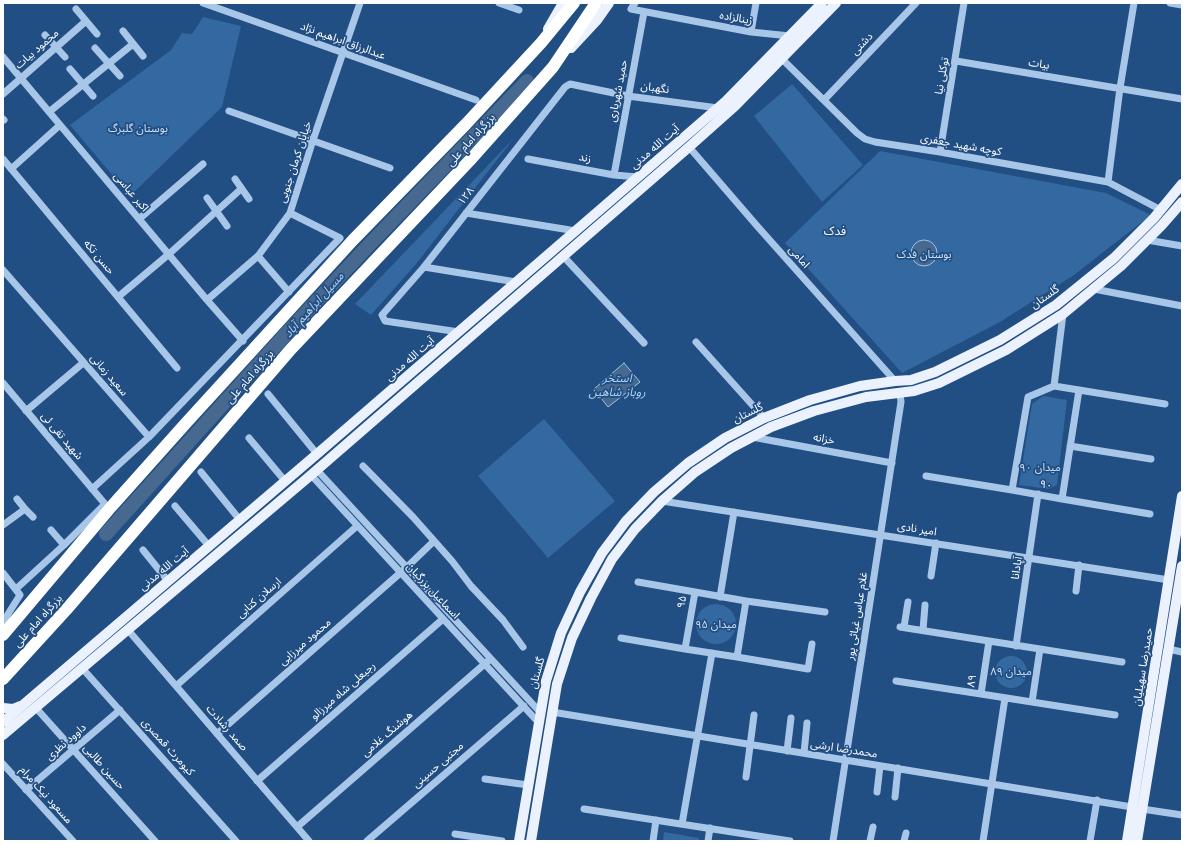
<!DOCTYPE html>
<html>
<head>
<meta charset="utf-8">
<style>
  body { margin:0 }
  #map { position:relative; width:1185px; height:844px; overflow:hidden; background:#214e83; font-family:Quicksand,sans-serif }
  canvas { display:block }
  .frame { position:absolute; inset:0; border:4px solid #fff; pointer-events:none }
</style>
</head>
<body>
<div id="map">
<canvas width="1185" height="844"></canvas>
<div class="frame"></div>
</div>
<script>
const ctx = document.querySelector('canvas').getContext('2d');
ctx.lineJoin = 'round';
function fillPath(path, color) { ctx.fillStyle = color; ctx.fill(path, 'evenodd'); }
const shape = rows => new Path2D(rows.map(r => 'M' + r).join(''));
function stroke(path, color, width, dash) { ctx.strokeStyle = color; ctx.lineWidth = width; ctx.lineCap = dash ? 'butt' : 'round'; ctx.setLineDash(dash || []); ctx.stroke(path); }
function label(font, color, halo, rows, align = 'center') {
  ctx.font = font + ' Quicksand,"Noto Sans Arabic",sans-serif'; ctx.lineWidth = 3.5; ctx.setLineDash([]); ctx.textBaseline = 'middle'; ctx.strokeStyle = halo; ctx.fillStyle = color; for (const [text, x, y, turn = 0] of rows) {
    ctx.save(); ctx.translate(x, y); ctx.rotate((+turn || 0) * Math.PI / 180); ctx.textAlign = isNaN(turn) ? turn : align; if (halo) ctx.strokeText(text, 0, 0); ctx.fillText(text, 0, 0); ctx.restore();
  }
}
fillPath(shape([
  [203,17,241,26,222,107,130,196,70,125,171,50,182,33,192,34],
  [792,84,863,165,822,202,754,116],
  [514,138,416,264,371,315,355,304],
  [880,151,1106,193,1151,215,1074,275,1000,322,902,373,785,243],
  [1043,396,1067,400,1057,485,1049,489,1019,485,1032,404],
  [544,419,615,501,548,558,478,476],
  '696 624a20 20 0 1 1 40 0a20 20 0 1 1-40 0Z',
  '995 672a16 16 0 1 1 32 0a16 16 0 1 1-32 0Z',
  [664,832,699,838,699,841,663,841]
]), '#3468a0');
const water = shape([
  '911 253a13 13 0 1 1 26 0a13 13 0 1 1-26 0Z',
  [624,363,640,382,608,407,594,389,624,363]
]);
fillPath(water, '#47698f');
stroke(water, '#9bc2ea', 1);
stroke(shape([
  [106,534,286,334,368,246,527,81]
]), '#47698f', 14);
stroke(shape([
  [203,3,476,100],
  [499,3,519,10],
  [635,3,631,9,751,32,790,36],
  [1170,3,1182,5],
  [76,9,97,34],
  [123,31,143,56],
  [751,32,756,3],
  [45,35,65,57],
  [95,48,120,76],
  [3,57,207,300,243,341],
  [782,59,857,133,865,139,875,142,940,152,1108,182,1161,210],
  [956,61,1182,99],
  [70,69,93,96],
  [3,94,86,21],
  [824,100,916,3],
  [229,111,390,168],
  [49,112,133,44],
  [3,119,4,120],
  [689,147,758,227,895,381],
  [940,152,964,3],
  [3,159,177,368],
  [528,159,614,175,638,177],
  [11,169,60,125],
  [614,175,644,12],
  [235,179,249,199],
  [1108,182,1120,88,1134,3],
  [207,198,227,226],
  [466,213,576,231],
  [139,219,203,164],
  [1147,240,1182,246],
  [258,256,289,292],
  [564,257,644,343],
  [424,267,516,282],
  [3,270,149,437,92,489],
  [1094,289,1182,306],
  [118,297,169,254,241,189],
  [207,300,258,256,290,213,313,140,360,3],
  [459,332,385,321,382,315,424,267,565,87,570,84,628,96,718,108],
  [696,342,764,418],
  [3,383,105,504,64,545,16,589],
  [1054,386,1079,390,1062,499,1012,490,1028,397,1054,386],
  [1054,386,1063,314],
  [1079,390,1165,404],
  [268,394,317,454],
  [26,411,83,363],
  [149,437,340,238,290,213],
  [752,437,892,463],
  [249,438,285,481],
  [1070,446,1151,459],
  [363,466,413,517,452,561,471,586,503,620,523,647],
  [317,470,540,712],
  [201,472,240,520],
  [311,475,538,722],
  [926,476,1012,490],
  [1062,499,1150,514],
  [662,501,1169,580],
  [175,506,209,546],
  [25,509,33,517],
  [3,525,25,509,17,499],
  [51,530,64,545],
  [143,550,168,581],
  [3,573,20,595,3,622],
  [931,576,936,543],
  [638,582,695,592],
  [1076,591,1079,565],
  [720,597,734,512],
  [746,601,825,612],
  [900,627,989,641],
  [904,627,908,602],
  [128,630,309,841],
  [923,630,925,605],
  [621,638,685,649],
  [1016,646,1038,494],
  [1040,649,1032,702,981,694,989,641,1040,649,1122,662],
  [1168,649,1182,652],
  [737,657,746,601,695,592,685,649,737,657,808,669,812,644],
  [82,668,236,841],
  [896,681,981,694],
  [176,686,357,526],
  [1032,702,1115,715],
  [36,708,155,841],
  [552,712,1132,807],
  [217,734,407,567,434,541],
  [787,751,791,718],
  [804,753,807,723],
  [3,764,73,841],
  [746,777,754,715],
  [485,779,528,785],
  [257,781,443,619],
  [26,790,120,710],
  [877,792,880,766],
  [895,797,898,768],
  [584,809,790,841],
  [1142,809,1182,815],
  [682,824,712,653],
  [297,827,488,661],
  [455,834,502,841],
  [367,841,524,706],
  [653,841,656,820],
  [708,841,710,828],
  [833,841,901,402,900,394],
  [870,841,873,827],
  [904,841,906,833],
  [983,841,1005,698],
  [1090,841,1097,800]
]), '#a8c7e8', 7);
stroke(shape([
  [548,29,563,3],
  [571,48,597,20,609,3],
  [3,708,13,709,20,706],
  [3,722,317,454,726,101,822,3],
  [3,735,311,475,689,147,735,106,836,3],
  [519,841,546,681,561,633,580,592,602,553,626,521,654,492,688,463,725,438,764,418,810,400,860,386,895,381,911,380,935,372,1000,340,1056,305,1114,258,1154,218,1182,184],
  [531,841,557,684,572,638,591,598,612,559,635,529,662,501,695,472,731,448,771,427,814,411,866,397,914,391,939,383,1006,350,1063,314,1121,266,1162,225,1182,202],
  [1127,841,1182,496],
  [1137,841,1182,566]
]), '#ebf2fe', 10);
stroke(shape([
  [3,635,111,507,186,423,353,240,466,124,541,43,574,3],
  [3,679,66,610,291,349,472,158,553,67,596,3]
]), '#fff', 12);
label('11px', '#fff', '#214e83', [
  ["زینالزاده",736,18,10],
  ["عبدالرزاق ابراهیم نژاد",343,41,20],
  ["دشتی",862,44,-47],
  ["محمود بیات",37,49,-41],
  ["بیات",1039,64,9],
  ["توکلی نیا",942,76,-80],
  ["نگهبان",655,88,8],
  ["حمید شهریاری",618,91,-79],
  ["بزرگراه امام علی",471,140,-48],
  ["کوچه شهید جعفری",961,145,10],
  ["آیت الله مدنی",655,147,-41],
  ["زند",585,158,11],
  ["خیابان کرمان جنوبی",295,162,-72],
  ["اکبر عباسی",131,192,50],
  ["۱۲۸",466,196,-52],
  ["حسن تکه",99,257,50],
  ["امامی",799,257,48],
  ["گلستان",1045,297,-35],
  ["آیت الله مدنی",410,359,-41],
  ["سعید زمانی",109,375,49],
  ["بزرگراه امام علی",250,377,-49],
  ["گلستان",748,413,-26],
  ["شهید تقی ئی",62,436,50],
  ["خزانه",824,439,11],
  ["۹۰",1046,485,10],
  ["امیر نادی",917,529,9],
  ["آپادانا",1017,568,-81],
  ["آیت الله مدنی",164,569,-40],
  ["اسماعیل بزرگیان",433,591,47],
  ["ارسلان کتابی",259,598,-41],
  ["۹۵",682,602,-80],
  ["غلام عباس غیاثی ‌پور",857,616,-81],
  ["بزرگراه امام علی",38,621,-48],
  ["محمود میرزایی",305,642,-41],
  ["حمیدرضا سهیلیان",1143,667,-81],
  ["گلستان",537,673,-75],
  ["۸۹",972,681,-81],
  ["رجبعلی شاه میرزالو",343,691,-41],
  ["صمد رشادت",227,728,49],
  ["هوشنگ غلامی",387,734,-41],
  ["داوود نظری",66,742,-41],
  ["کیومرث قمصری",168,747,48],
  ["محمدرضا ارشی",844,749,9],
  ["مجتبی حسینی",438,765,-41],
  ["حسین طالبی",104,767,48],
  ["مسعود نیک مرام",46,795,48]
]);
label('11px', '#cce0f6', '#214e83', [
  ["بوستان گلبرگ",138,129],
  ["بوستان فدک",924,255],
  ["میدان ۹۰",1040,468],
  ["میدان ۹۵",716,625],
  ["میدان ۸۹",1011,672]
]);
label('12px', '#fff', '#214e83', [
  ["فدک",835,231]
]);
label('italic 12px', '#b3d1f0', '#214e83', [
  ["مسیل ابراهیم آباد",314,305,-48],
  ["استخر",617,378],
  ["روباز شاهین",617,392]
]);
</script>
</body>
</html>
